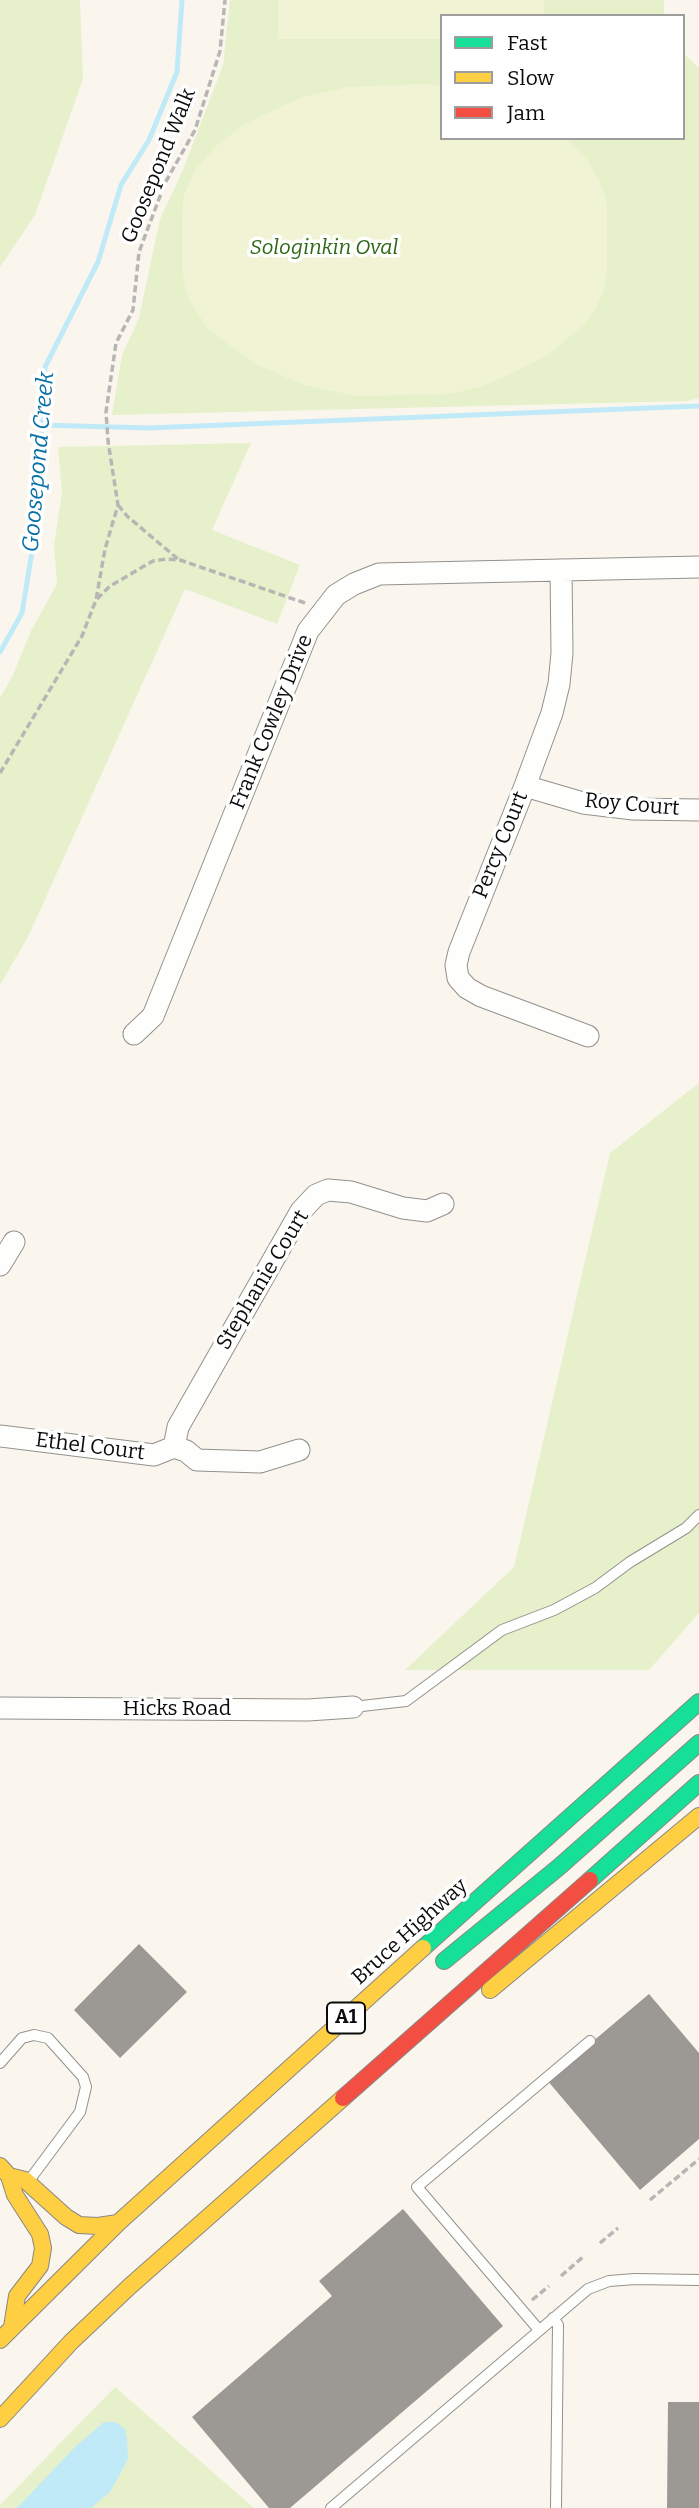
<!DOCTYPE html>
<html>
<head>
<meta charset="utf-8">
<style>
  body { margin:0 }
  #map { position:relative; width:699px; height:2508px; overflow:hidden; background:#faf6ee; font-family:Bitter,serif }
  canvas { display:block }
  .legend { position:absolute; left:440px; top:14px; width:245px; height:126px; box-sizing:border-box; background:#fff; border:2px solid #9d9d9d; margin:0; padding:9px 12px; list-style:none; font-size:21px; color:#0b0b0b }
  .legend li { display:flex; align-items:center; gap:14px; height:35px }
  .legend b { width:35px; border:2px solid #9d9d9d }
</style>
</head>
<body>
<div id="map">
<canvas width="699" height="2508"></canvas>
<ul class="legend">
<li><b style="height:9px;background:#16e098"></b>Fast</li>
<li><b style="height:9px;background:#ffcf43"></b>Slow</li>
<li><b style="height:9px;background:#f24e42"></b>Jam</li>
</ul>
</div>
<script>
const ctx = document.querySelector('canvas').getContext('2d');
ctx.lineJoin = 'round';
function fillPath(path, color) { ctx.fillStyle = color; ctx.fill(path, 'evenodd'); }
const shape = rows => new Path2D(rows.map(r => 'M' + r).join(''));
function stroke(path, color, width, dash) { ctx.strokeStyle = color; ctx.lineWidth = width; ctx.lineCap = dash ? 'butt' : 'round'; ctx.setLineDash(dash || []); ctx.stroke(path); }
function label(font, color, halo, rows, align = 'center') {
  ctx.font = font + ' Bitter,serif'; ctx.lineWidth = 7; ctx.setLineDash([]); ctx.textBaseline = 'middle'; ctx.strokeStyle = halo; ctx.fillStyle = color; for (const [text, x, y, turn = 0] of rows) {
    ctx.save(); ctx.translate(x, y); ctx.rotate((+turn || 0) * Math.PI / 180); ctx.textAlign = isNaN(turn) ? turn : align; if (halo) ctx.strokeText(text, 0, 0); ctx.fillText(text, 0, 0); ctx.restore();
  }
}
fillPath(shape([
  [0,0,80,0,83,79,35,215,0,267],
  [230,0,664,0,664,16,442,16,442,138,683,138,683,53,699,68,699,398,687,401,112,415,122,355,139,318,160,219,183,170,223,65],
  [251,443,212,530,300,565,277,624,185,589,28,937,0,985,0,698,12,677,31,631,57,584,54,546,62,492,58,447],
  [699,1083,699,1613,649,1670,405,1670,514,1567,610,1153],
  [115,2387,254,2508,0,2508,0,2505]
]), '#e6f1cb');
fillPath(shape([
  [278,0,544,0,544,16,442,16,442,39,278,39],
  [426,84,442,86,442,138,565,138,587,160,599,180,606,198,607,216,607,267,604,291,595,309,586,323,548,355,502,378,480,387,450,394,356,396,305,385,255,364,208,329,189,300,185,287,182,268,182,216,184,195,196,169,216,146,246,123,303,97,348,87]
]), '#f0f4d5');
fillPath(shape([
  [104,2422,116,2422,125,2429,127,2439,128,2459,110,2492,91,2508,17,2508,76,2446]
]), '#c0eaf8');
stroke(shape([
  [42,425,148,428,699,406],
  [0,652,22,613,36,527,45,367,98,262,121,185,149,140,177,72,182,0]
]), '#c0eaf8', 5);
fillPath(shape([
  [139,1944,187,1992,120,2058,74,2010],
  [649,1994,699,2053,699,2139,640,2190,547,2080],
  [403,2209,503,2326,290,2508,269,2508,192,2417,332,2296,319,2281],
  [668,2402,699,2402,699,2508,667,2508]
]), '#9c9894');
const lane = shape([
  [353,1707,406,1701,502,1630,554,1610,595,1588,630,1562,686,1528,699,1515],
  [0,2063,22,2038,34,2035,48,2038,83,2077,86,2087,80,2112,28,2182],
  [553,2318,558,2325,556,2508],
  [539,2330,417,2187,590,2041],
  [331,2508,588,2289,609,2281,635,2279,699,2280]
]);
const street = shape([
  [561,570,562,653,559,684,552,713,525,786,459,952,456,965,458,978,467,988,481,996,588,1036],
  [525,786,583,803,633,809,699,810],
  [134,1034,153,1016,308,631,336,595,354,584,379,574,699,567],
  [0,1265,14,1242],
  [0,1436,154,1455,174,1447,186,1451,197,1460,260,1462,299,1450],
  [174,1447,178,1427,301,1211,316,1195,328,1190,351,1192,403,1208,427,1211,443,1204],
  [0,1708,308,1710,353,1707]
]);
const fast = shape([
  [590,1880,699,1783],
  [423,1948,699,1702],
  [444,1961,559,1867,699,1743]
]);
const slow = shape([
  [490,1990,699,1816],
  [0,2166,9,2176,15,2195,40,2234,43,2248,40,2266,17,2296,12,2327],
  [9,2176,25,2180,66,2217,79,2225,98,2226,118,2223],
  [0,2340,118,2223,423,1948],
  [0,2419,71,2342,129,2287,343,2098]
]);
const jam = shape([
  [343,2098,590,1880]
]);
stroke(lane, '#93918d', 12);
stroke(street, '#93918d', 23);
stroke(fast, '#898784', 18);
stroke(slow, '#898784', 18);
stroke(jam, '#898784', 18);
stroke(shape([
  [118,505,128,517,178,559],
  [97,599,110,586,153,561,166,559,180,560,308,604],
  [0,773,82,636,96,600,105,549,118,505,108,441,106,412,116,343,133,310,139,252,165,183,195,130,220,51,225,0],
  [650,2200,699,2159],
  [600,2243,618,2228],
  [561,2276,583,2257],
  [532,2300,549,2286]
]), '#b7b6b5', 3.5, [7, 3.5]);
stroke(lane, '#fefefc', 10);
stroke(street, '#fefefc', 21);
stroke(fast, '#16e098', 16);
stroke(slow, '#ffcf43', 16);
stroke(jam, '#f24e42', 16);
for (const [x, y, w] of [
  [346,2018,38]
]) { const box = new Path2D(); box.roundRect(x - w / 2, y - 15.5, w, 31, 5); ctx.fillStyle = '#fff'; ctx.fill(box); stroke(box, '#0b0b0b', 2); }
label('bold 19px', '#0b0b0b', null, [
  ["A1",346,2018]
]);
label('21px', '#0b0b0b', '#fff', [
  ["Goosepond Walk",159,166,-68],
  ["Frank Cowley Drive",272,722,-68],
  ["Roy Court",632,805,5],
  ["Percy Court",501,845,-68],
  ["Stephanie Court",263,1280,-59],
  ["Ethel Court",90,1447,7],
  ["Hicks Road",177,1709],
  ["Bruce Highway",410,1932,-42]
]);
label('italic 21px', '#2f6816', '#fff', [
  ["Sologinkin Oval",324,248]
]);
label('italic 23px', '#0971a7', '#fff', [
  ["Goosepond Creek",39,462,-85]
]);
</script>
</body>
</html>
